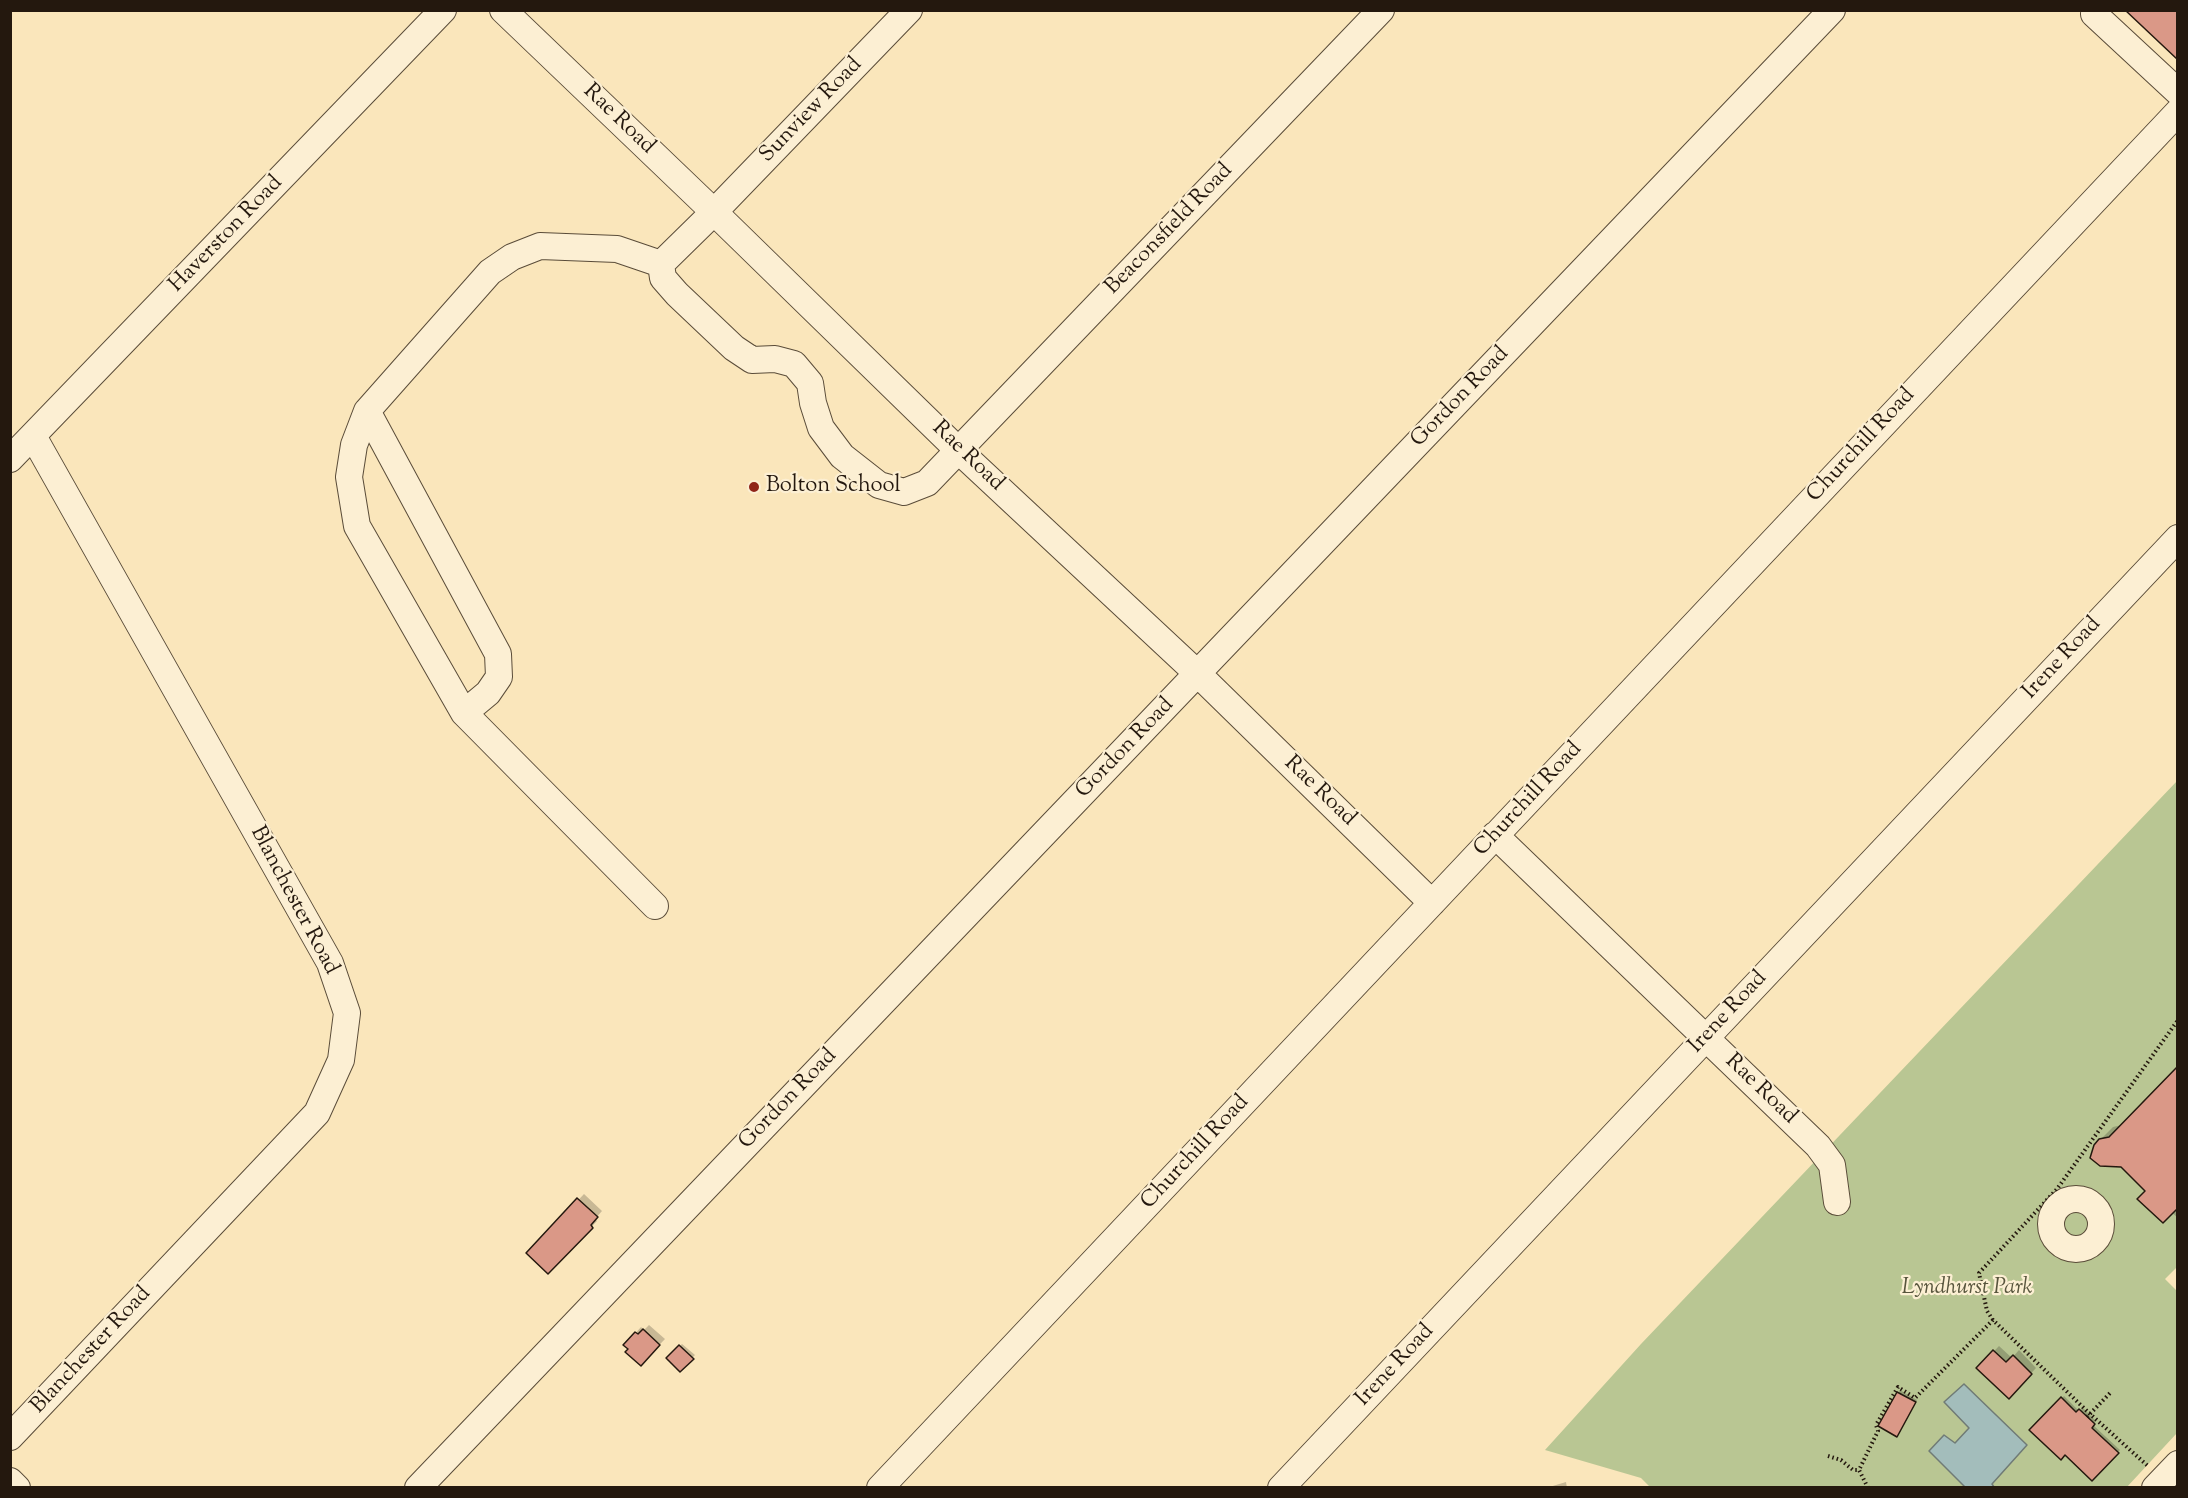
<!DOCTYPE html>
<html>
<head>
<meta charset="utf-8">
<style>
  body { margin:0 }
  #map { position:relative; width:2188px; height:1498px; overflow:hidden; background:#fae6bb; font-family:"Sorts Mill Goudy",serif }
  canvas { display:block }
  .frame { position:absolute; inset:0; border:12px solid #24180e; pointer-events:none }
</style>
</head>
<body>
<div id="map">
<canvas width="2188" height="1498"></canvas>
<div class="frame"></div>
</div>
<script>
const ctx = document.querySelector('canvas').getContext('2d');
ctx.lineJoin = 'round';
function fillPath(path, color) { ctx.fillStyle = color; ctx.fill(path, 'evenodd'); }
const shape = rows => new Path2D(rows.map(r => 'M' + r).join(''));
function stroke(path, color, width, dash) { ctx.strokeStyle = color; ctx.lineWidth = width; ctx.lineCap = dash ? 'butt' : 'round'; ctx.setLineDash(dash || []); ctx.stroke(path); }
function label(font, color, halo, rows, align = 'center') {
  ctx.font = font + ' "Sorts Mill Goudy",serif'; ctx.lineWidth = 4.5; ctx.setLineDash([]); ctx.textBaseline = 'middle'; ctx.strokeStyle = halo; ctx.fillStyle = color; for (const [text, x, y, turn = 0] of rows) {
    ctx.save(); ctx.translate(x, y); ctx.rotate((+turn || 0) * Math.PI / 180); ctx.textAlign = isNaN(turn) ? turn : align; if (halo) ctx.strokeText(text, 0, 0); ctx.fillText(text, 0, 0); ctx.restore();
  }
}
fillPath(shape([
  [2177,781,2178,1266,2165,1279,2177,1291,2177,1433,2126,1488,1650,1487,1641,1478,1545,1450,1641,1344]
]), '#b9c693');
const water = shape([
  [1964,1384,2027,1445,1992,1484,1994,1487,1965,1487,1929,1451,1944,1435,1955,1443,1969,1428,1944,1402,1964,1384]
]);
fillPath(water, '#a3bdbb');
stroke(water, '#707b76', 1.5);
fillPath(shape([
  [2178,1068,2178,1218,2147,1191,2100,1140,2113,1127,2122,1125],
  [584,1194,602,1211,595,1219,597,1221,548,1272,528,1253],
  [649,1325,665,1339,641,1364,625,1345,641,1327,644,1330],
  [682,1344,695,1355,680,1370,668,1358],
  [1999,1346,2012,1358,2019,1350,2036,1368,2009,1397,1978,1368],
  [1900,1390,1917,1400,1899,1433,1880,1426],
  [2064,1396,2079,1411,2083,1408,2096,1421,2093,1425,2120,1450,2092,1479,2065,1453,2031,1430],
  [1566,1482,1567,1488,1546,1488]
]), '#0003');
const building = shape([
  [2125,10,2178,10,2178,60,2125,10],
  [2178,1066,2178,1208,2163,1223,2137,1199,2145,1191,2121,1167,2100,1166,2090,1158,2094,1145,2099,1139,2109,1137,2178,1066],
  [577,1198,598,1217,591,1225,593,1228,548,1274,526,1253,577,1198],
  [643,1329,660,1345,641,1366,625,1352,628,1349,623,1345,635,1332,638,1334,643,1329],
  [679,1345,694,1359,680,1372,666,1358,679,1345],
  [1993,1350,2006,1362,2013,1355,2032,1374,2009,1399,1976,1368,1993,1350],
  [1897,1392,1916,1402,1897,1437,1878,1426,1897,1392],
  [2061,1397,2076,1412,2079,1409,2095,1424,2092,1428,2119,1453,2092,1481,2065,1455,2061,1460,2029,1430,2061,1397]
]);
fillPath(building, '#da9887');
stroke(building, '#24180e', 1.5);
const minor = shape([
  [503,10,714,212,958,450,1198,674,1432,903],
  [909,10,714,212,661,264,663,278,677,294,734,348,752,360,775,359,794,364,810,383,813,403,821,428,842,456,879,485,904,492,927,483,1381,10],
  [2094,14,2178,92],
  [367,411,498,654,499,677,488,693,464,713],
  [10,459,443,10],
  [1495,835,1818,1146,1832,1165,1837,1202],
  [655,906,464,713,357,526,349,477,354,445,367,411,490,272,512,257,540,246,617,249,661,264],
  '2051 1224a25 25 0 1 1 50 0a25 25 0 1 1-50 0Z',
  [10,1437,317,1113,341,1060,347,1013,330,963,33,436],
  [10,1481,17,1488],
  [418,1488,1832,10],
  [880,1488,2178,112],
  [1281,1488,2178,538],
  [2155,1488,2178,1464]
]);
stroke(minor, '#5a4c39', 28);
stroke(shape([
  [1993,1320,1987,1311,1979,1273,2057,1189,2178,1020],
  [2087,1417,2111,1392],
  [1828,1456,1841,1460,1853,1470,1859,1470],
  [1868,1488,1859,1470,1878,1431,1876,1425,1898,1387,1915,1398,1993,1320,2090,1414,2148,1466]
]), '#24180e', 4, [1.5, 3]);
stroke(minor, '#fcefd3', 26);
for (const [x, y, r, color] of [
  [754,487,6,"#8f2418"]
]) { const dot = new Path2D(); dot.arc(x, y, r, 0, 2 * Math.PI); ctx.fillStyle = color; ctx.fill(dot); stroke(dot, '#fcefd3', 2); }
label('22px', '#24180e', '#fcefd3', [
  ["Sunview Road",812,111,-46],
  ["Rae Road",618,120,44],
  ["Beaconsfield Road",1170,230,-46],
  ["Haverston Road",227,235,-46],
  ["Gordon Road",1461,398,-46],
  ["Churchill Road",1862,446,-47],
  ["Rae Road",967,457,44],
  ["Irene Road",2063,659,-47],
  ["Gordon Road",1126,749,-46],
  ["Rae Road",1319,792,44],
  ["Churchill Road",1529,800,-47],
  ["Blanchester Road",293,901,62],
  ["Irene Road",1729,1013,-47],
  ["Rae Road",1760,1090,44],
  ["Gordon Road",789,1100,-46],
  ["Churchill Road",1196,1153,-47],
  ["Blanchester Road",92,1351,-47],
  ["Irene Road",1396,1366,-47]
]);
label('22px', '#24180e', '#fcefd3', [
  ["Bolton School",766,487]
], 'left');
label('italic 22px', '#58553d', '#fcefd3', [
  ["Lyndhurst Park",1967,1289]
]);
</script>
</body>
</html>
